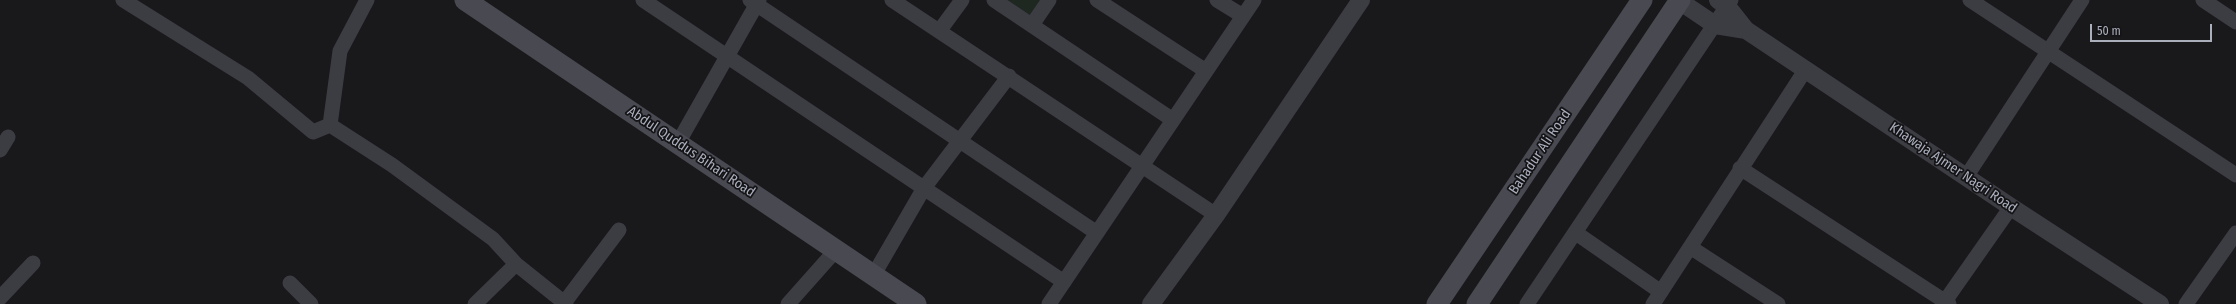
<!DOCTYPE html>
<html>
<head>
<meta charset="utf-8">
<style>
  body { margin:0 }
  #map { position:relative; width:2236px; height:304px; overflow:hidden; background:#19191c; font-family:"Fira Sans Condensed",sans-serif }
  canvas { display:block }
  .scale { position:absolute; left:2090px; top:24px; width:122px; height:18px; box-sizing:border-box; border:2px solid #abafbc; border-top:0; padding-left:5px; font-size:12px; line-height:14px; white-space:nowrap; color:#abafbc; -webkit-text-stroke:3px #141417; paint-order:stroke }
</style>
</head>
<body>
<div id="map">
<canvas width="2236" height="304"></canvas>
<div class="scale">50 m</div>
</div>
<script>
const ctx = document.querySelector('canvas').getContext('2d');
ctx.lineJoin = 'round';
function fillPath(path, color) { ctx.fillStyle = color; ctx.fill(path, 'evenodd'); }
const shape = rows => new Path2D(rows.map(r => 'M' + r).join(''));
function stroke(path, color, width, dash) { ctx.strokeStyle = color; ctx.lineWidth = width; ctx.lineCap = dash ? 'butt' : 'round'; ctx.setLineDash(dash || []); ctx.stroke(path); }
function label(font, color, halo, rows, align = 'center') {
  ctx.font = font + ' "Fira Sans Condensed",sans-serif'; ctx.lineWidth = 3.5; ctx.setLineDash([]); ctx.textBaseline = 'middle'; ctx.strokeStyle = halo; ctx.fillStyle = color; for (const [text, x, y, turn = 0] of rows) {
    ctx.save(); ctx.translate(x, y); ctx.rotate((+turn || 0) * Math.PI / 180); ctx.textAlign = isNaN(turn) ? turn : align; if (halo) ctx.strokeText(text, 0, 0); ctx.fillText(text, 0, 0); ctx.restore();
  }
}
fillPath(shape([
  [994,0,1049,0,1032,25]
]), '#1e2720');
stroke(shape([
  [123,0,248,78,313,132,330,125,392,165,493,239,516,264,566,304],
  [643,0,1064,282],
  [750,0,1097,233],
  [892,0,1216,215],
  [994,0,1173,120],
  [1097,0,1206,71],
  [1217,0,1243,16],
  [1970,0,2236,175],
  [2203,0,2236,22],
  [1032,25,1049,0],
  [940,30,962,0],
  [330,125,340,51,367,0],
  [678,143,759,0],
  [0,150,8,137],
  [1740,168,1949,304],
  [1966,177,2082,0],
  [1576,233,1661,292],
  [1690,247,1778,304],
  [873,276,924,188,1009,76],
  [290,283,311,304],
  [0,298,33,263],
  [564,303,619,230],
  [475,304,516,264],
  [788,304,836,250],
  [1049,304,1254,0],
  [1527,304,1731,0],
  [1653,304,1806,69],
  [1943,304,2011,207],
  [2186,304,2236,233]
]), '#3c3c43', 15);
stroke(shape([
  [1678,0,1715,25,1746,30,2011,207,2160,304],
  [1718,0,1727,6,1746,30],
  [1151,304,1216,215,1361,0]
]), '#3c3c43', 18);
stroke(shape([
  [465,0,916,304],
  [1437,304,1642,0],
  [1477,304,1680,0]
]), '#484951', 21);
label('14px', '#abafbc', '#141417', [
  ["Abdul Quddus Bihari Road",691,152,34],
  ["Bahadur Ali Road",1540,152,-56],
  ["Khawaja Ajmer Nagri Road",1953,168,34]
]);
</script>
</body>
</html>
